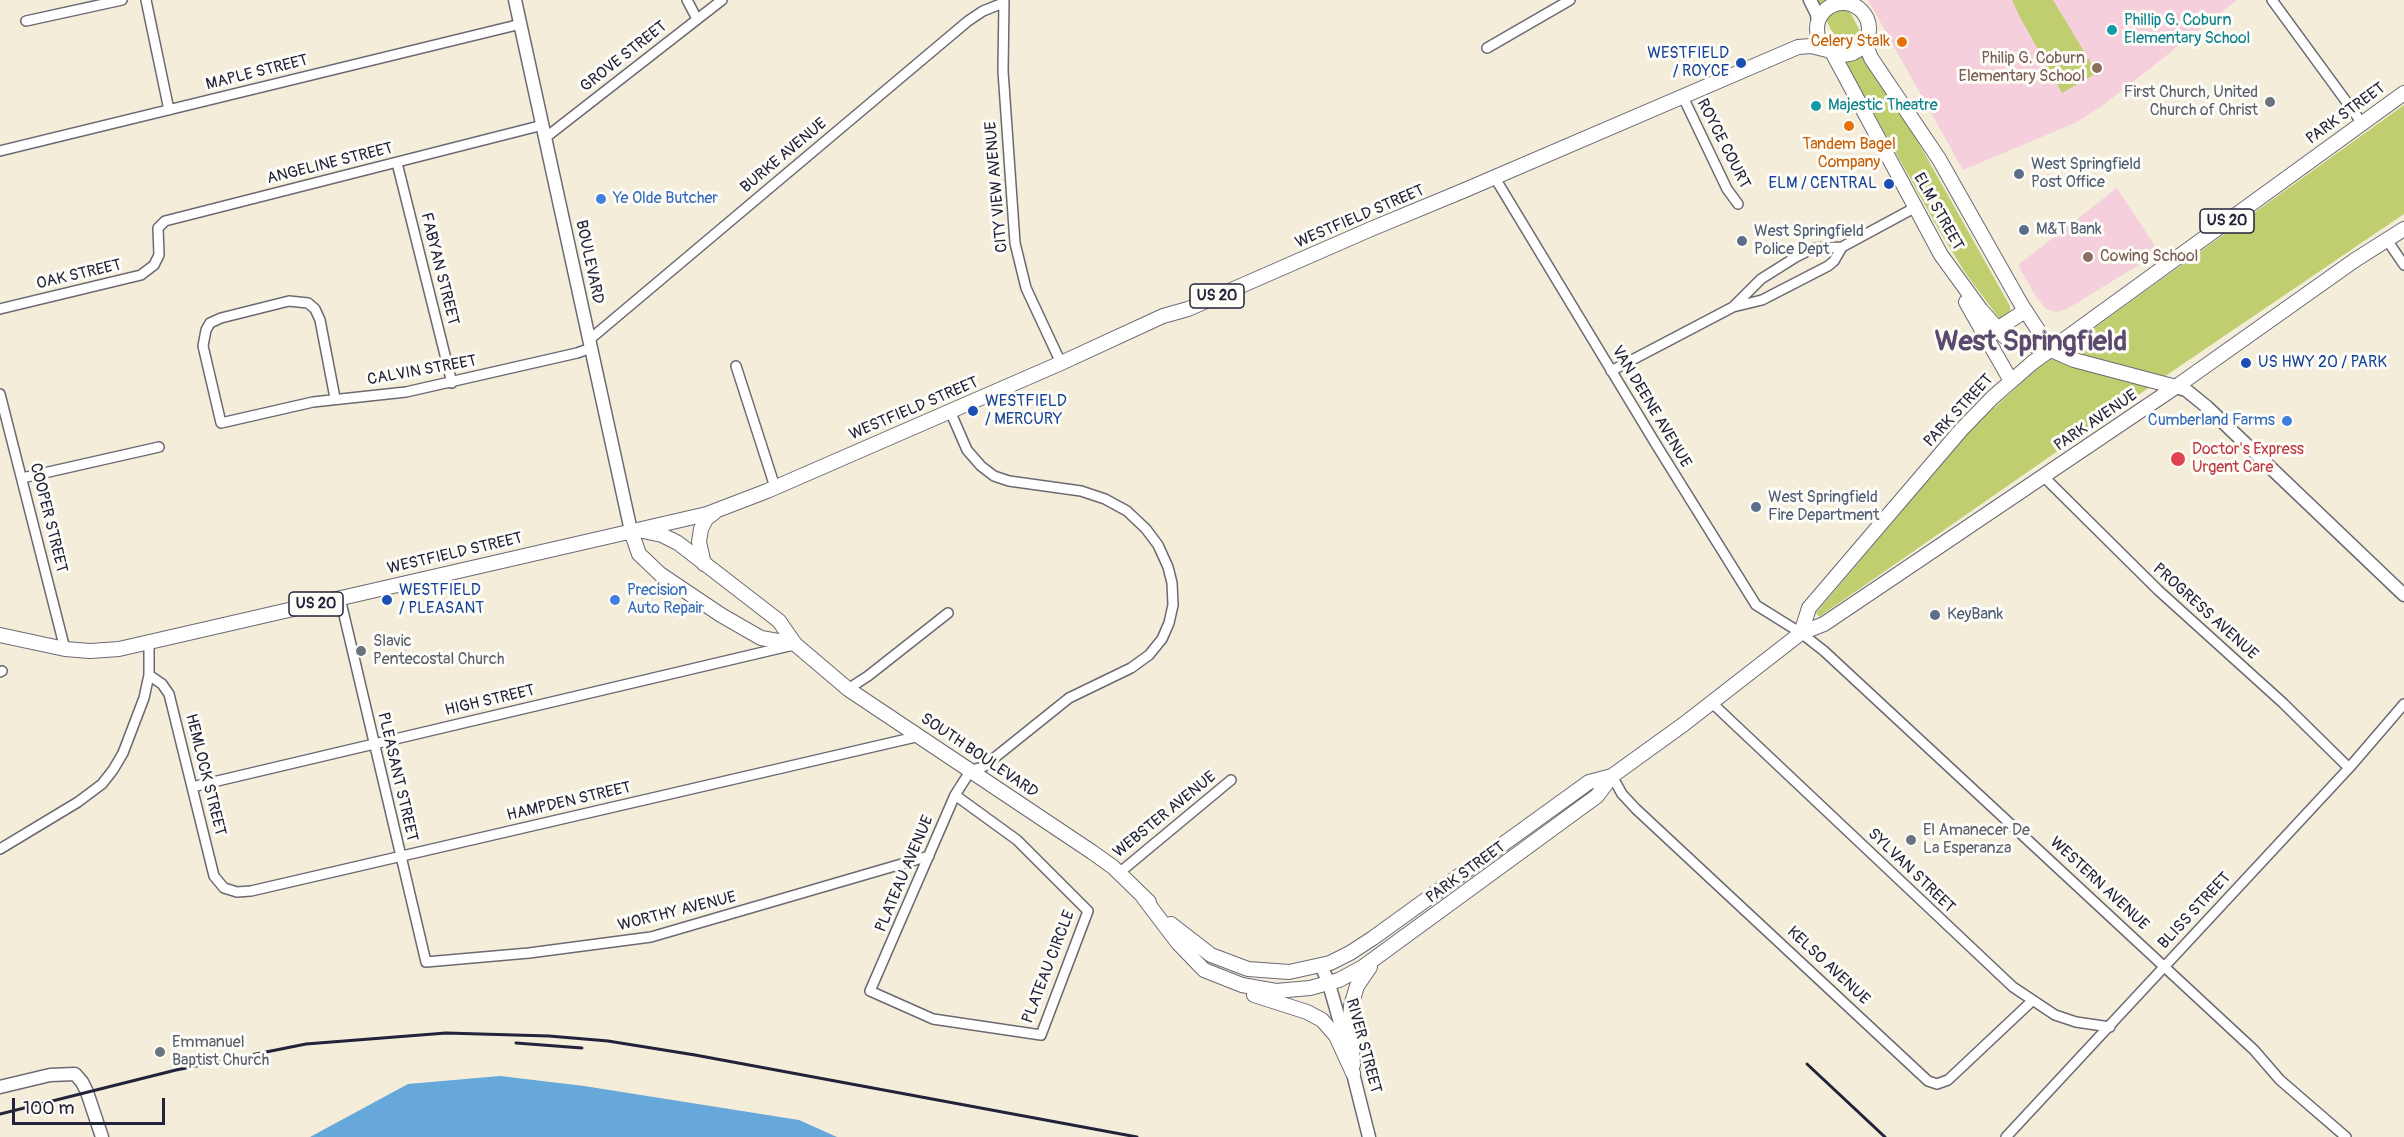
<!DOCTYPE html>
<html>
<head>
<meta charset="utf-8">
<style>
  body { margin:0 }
  #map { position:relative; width:2404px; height:1137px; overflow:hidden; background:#f4edda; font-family:Pangolin,sans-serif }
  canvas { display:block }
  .scale { position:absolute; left:12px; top:1098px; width:153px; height:27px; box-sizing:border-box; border:3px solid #22223b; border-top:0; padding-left:8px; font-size:18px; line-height:21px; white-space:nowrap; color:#22223b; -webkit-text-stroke:4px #fdfcf7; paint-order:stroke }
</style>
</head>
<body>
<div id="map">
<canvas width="2404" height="1137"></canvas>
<div class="scale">100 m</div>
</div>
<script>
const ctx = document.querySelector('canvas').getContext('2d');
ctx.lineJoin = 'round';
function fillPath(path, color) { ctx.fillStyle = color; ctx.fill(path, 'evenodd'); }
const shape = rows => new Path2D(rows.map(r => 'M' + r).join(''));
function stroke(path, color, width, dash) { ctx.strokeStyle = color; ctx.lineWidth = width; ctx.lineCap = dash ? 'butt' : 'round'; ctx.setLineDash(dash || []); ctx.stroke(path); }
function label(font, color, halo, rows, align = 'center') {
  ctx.font = font + ' Pangolin,sans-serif'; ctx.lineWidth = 6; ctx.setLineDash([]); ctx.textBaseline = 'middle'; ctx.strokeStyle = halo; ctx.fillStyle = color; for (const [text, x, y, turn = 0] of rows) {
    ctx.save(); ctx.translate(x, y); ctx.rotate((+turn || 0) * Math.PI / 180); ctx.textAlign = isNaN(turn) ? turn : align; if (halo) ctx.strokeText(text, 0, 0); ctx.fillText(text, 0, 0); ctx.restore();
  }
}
fillPath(shape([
  [1868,0,2237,0,2102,106,2077,122,1963,170],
  [2117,188,2157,249,2137,266,2067,309,2056,312,2045,308,2035,295,2018,265]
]), '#f5cfdb');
fillPath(shape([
  [1817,0,1844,0,1904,117,2010,306,2010,315,2003,319,1999,318,1966,274,1943,237,1850,71],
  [2012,0,2053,0,2097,73,2062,93,2020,17],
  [2404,105,2404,214,2180,366,1819,617,1816,613,1973,427,2037,369]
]), '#c0ce6f');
fillPath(shape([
  [500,1076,584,1086,799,1120,837,1137,310,1137,408,1084]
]), '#66a8da');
const street = shape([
  [146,0,169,110],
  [687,0,697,19],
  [1004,0,1003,71,1015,243,1026,288,1061,363],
  [2272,0,2362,123],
  [26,21,122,0],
  [1487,48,1570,0],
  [1683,97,1727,189,1738,204],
  [545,138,722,0],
  [0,151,521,24],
  [397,163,452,383],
  [1495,178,1657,446,1756,605,1801,633,1824,651,2254,1050,2280,1080,2346,1137],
  [2387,240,2404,265],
  [1733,307,1762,300,1828,266,1834,261,1842,247],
  [0,309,141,275,154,265,159,255,158,228,165,221,543,125],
  [589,340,968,21,983,11,1003,3],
  [736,366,775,487],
  [1611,371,1733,307,1761,279,1796,257,1814,248,1842,247,1916,207],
  [0,394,65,649],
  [335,398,320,320,315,309,308,303,289,301,221,318,210,323,206,330,203,346,221,423,313,402,406,392,577,353,591,348],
  [950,411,967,450,981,466,994,476,1009,481,1081,491,1105,499,1127,511,1146,529,1158,545,1168,567,1172,583,1173,605,1169,623,1162,639,1149,655,1131,668,1069,698,983,767,971,770,955,795,870,991,933,1019,1041,1035,1088,911,1017,840,955,795],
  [2043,476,2158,590,2283,703,2349,768],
  [22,478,159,447],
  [340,598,426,962,529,953,651,937,929,856],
  [0,672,2,671],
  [149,675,162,684,169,694,214,876,224,888,237,892,251,891,920,736],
  [848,689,868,676,948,613],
  [1712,703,2013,987,2055,1015,2076,1022,2110,1027],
  [1612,776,1622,794,1636,809,1928,1081,1937,1084,1948,1080,2032,1001],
  [192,787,789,646],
  [0,849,78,802,102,784,113,770,123,753,144,698,149,675,149,643],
  [1119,873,1231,780],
  [2006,1137,2349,768,2404,704]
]);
const secondary = shape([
  [515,0,631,531],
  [1810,0,1817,14,1818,23],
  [1849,0,1854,5],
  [2176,387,2186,390,2207,407,2404,595],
  [1321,965,1329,984,1341,1026,1369,1137],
  [0,1087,50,1075,75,1074,82,1082,87,1092,102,1137]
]);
const primary = shape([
  '1817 29a26 26 0 1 1 52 0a26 26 0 1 1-52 0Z',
  [1867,39,1867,48,1871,58,1939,159,2021,304,2051,350],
  [1832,52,1941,255,1981,310,2005,337,2051,350,2074,360,2176,387],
  [1966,302,2011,381],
  [1997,329,2025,311],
  [631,531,639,554,660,574,721,615,761,638,795,644],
  [643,531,662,535,678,543,779,621,795,644,848,689,1092,852,1113,867,1149,902],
  [704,564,699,542,701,529,706,519,715,512],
  [1801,633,1824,624,2180,384,2355,260,2404,229],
  [0,635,65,649,90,651,119,649,707,514,767,491,1061,363,1163,316,1188,309,1371,229,1465,190,1798,47,1811,46,1827,50],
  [1143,897,1178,943,1204,970,1242,985,1276,991,1310,988,1339,980,1363,967,1597,796,1612,776,1684,724,1801,633,1809,608,1961,430,1992,398,2032,363,2404,93],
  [1171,924,1211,955,1248,969,1289,972,1330,963,1350,953,1373,938,1589,782,1612,776],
  [1254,995,1307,1012,1322,1020,1336,1036,1353,1073],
  [1353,1065,1350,1020,1351,1006,1357,986,1370,967]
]);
stroke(street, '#6c6973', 12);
stroke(secondary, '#6c6973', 15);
stroke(primary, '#6c6973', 16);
stroke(street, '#fff', 9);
stroke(secondary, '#fff', 12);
stroke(primary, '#fff', 14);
stroke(shape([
  [516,1043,582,1048],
  [1807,1064,1885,1137],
  [0,1114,176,1070,306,1044,446,1033,549,1036,608,1041,695,1055,1137,1137]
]), '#22223b', 3);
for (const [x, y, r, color] of [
  [2112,30,6,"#0f9aa8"],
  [1902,42,6,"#e8710a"],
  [1741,63,6,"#1a4fb4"],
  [2097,68,6,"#8d6e63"],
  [2270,102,6,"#6b7280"],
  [1816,106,6,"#0f9aa8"],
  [1849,126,6,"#e8710a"],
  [2019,174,6,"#5c6f8a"],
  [1889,184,6,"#1a4fb4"],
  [601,199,6,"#3f7fe0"],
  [2024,230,6,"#5c6f8a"],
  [1742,241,6,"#5c6f8a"],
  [2088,257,6,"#8d6e63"],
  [2246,363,6,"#1a4fb4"],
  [973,411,6,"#1a4fb4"],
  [2287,421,6,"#3f7fe0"],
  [2178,459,8,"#e0444e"],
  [1756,507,6,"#5c6f8a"],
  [387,600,6,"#1a4fb4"],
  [615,600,6,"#3f7fe0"],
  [1935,615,6,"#5c6f8a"],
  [361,651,6,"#6b7280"],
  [1911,840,6,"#6b7280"],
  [160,1052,6,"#6b7280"]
]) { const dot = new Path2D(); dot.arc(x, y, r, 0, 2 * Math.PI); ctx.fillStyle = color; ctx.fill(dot); stroke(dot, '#fdfcf7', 2); }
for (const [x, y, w] of [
  [2227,221,54],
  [1217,296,54],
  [316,604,54]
]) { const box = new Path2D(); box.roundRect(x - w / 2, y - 12, w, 24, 4.5); ctx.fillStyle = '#fdfcf7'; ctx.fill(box); stroke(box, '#22223b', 1.5); }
label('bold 15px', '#22223b', null, [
  ["US 20",2227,221],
  ["US 20",1217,296],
  ["US 20",316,604]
]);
label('16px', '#0d838f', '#fdfcf7', [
  ["Phillip G. Coburn",2124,21],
  ["Elementary School",2124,39],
  ["Majestic Theatre",1828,106]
], 'left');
label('16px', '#c56008', '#fdfcf7', [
  ["Celery Stalk",1890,42],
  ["Tandem Bagel",1849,145,"center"],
  ["Company",1849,163,"center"]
], 'right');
label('16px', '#164399', '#fdfcf7', [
  ["WESTFIELD",1729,54,"right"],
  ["/ ROYCE",1729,72,"right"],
  ["ELM / CENTRAL",1877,184,"right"],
  ["US HWY 20 / PARK",2258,363],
  ["WESTFIELD",985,402],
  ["/ MERCURY",985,420],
  ["WESTFIELD",399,591],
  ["/ PLEASANT",399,609]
], 'left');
label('16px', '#22223b', '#fdfcf7', [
  ["GROVE STREET",624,57,-38],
  ["MAPLE STREET",257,73,-14],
  ["PARK STREET",2346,114,-36],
  ["ROYCE COURT",1723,144,63],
  ["BURKE AVENUE",784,156,-40],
  ["ANGELINE STREET",330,164,-14],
  ["CITY VIEW AVENUE",997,187,-95],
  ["ELM STREET",1938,212,61],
  ["WESTFIELD STREET",1360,217,-23],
  ["BOULEVARD",589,262,78],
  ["FABYAN STREET",439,269,76],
  ["OAK STREET",79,275,-13],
  ["CALVIN STREET",422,371,-10],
  ["VAN DEENE AVENUE",1651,407,59],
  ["WESTFIELD STREET",914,409,-23],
  ["PARK STREET",1959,411,-47],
  ["PARK AVENUE",2096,421,-34],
  ["COOPER STREET",48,518,76],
  ["WESTFIELD STREET",455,554,-13],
  ["PROGRESS AVENUE",2205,612,42],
  ["HIGH STREET",490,701,-13],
  ["SOUTH BOULEVARD",979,756,34],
  ["HEMLOCK STREET",205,775,76],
  ["PLEASANT STREET",397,777,77],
  ["HAMPDEN STREET",569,802,-13],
  ["WEBSTER AVENUE",1165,815,-39],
  ["SYLVAN STREET",1911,871,44],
  ["PARK STREET",1466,873,-36],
  ["PLATEAU AVENUE",905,874,-67],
  ["WESTERN AVENUE",2099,884,43],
  ["BLISS STREET",2195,911,-47],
  ["WORTHY AVENUE",677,912,-14],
  ["KELSO AVENUE",1828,966,43],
  ["PLATEAU CIRCLE",1049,967,-69],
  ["RIVER STREET",1363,1046,75]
]);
label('16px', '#785e54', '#fdfcf7', [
  ["Philip G. Coburn",2085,59],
  ["Elementary School",2085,77],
  ["Cowing School",2100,257,"left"]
], 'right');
label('16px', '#5b616d', '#fdfcf7', [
  ["First Church, United",2258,93,"right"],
  ["Church of Christ",2258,111,"right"],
  ["Slavic",373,642],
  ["Pentecostal Church",373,660],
  ["El Amanecer De",1923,831],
  ["La Esperanza",1923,849],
  ["Emmanuel",172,1043],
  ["Baptist Church",172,1061]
], 'left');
label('16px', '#4e5e75', '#fdfcf7', [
  ["West Springfield",2031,165],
  ["Post Office",2031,183],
  ["M&T Bank",2036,230],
  ["West Springfield",1754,232],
  ["Police Dept",1754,250],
  ["West Springfield",1768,498],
  ["Fire Department",1768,516],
  ["KeyBank",1947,615]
], 'left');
label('16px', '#366cbe', '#fdfcf7', [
  ["Ye Olde Butcher",613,199],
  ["Cumberland Farms",2275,421,"right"],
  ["Precision",627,591],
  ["Auto Repair",627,609]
], 'left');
label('16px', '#be3a42', '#fdfcf7', [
  ["Doctor's Express",2192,450],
  ["Urgent Care",2192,468]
], 'left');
label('bold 28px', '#5b4a6e', '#fdfcf7', [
  ["West Springfield",2031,343]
]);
</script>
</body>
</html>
